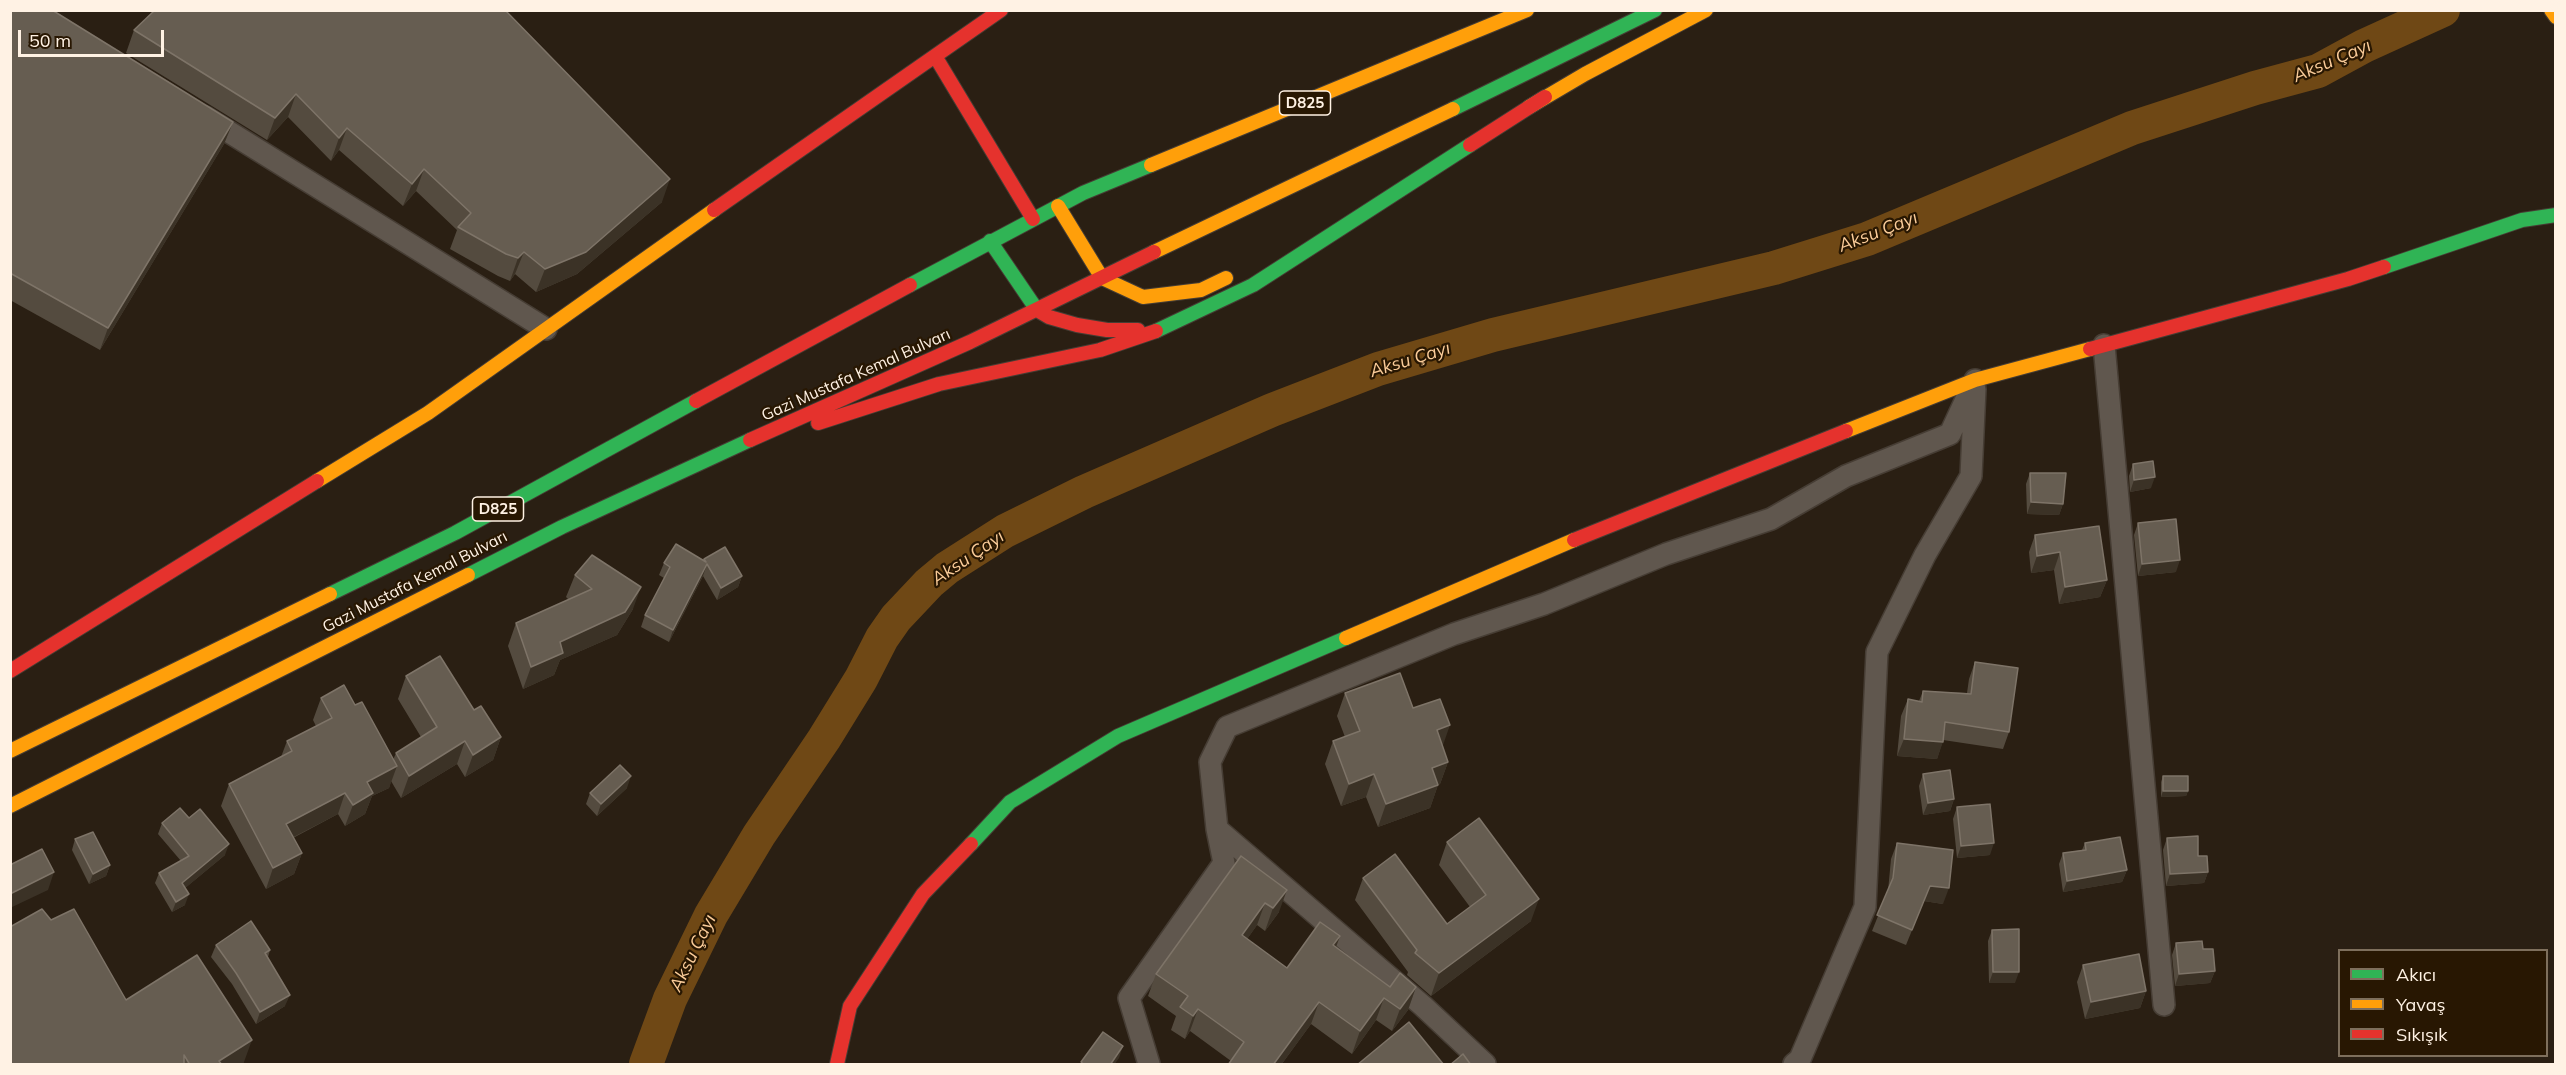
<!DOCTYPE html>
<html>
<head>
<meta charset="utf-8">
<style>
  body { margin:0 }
  #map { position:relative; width:2566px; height:1075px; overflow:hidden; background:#2a1f13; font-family:Mulish,sans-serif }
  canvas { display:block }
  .frame { position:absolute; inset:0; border:12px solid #fff2e4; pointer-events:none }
  .legend { position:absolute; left:2338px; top:949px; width:210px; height:108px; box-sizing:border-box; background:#281702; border:2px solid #7e6f5c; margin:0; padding:8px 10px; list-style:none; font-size:18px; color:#fff2e4 }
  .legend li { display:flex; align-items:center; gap:12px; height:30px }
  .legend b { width:30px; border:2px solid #7e6f5c }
  .scale { position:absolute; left:18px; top:30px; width:146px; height:27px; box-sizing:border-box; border:3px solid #fff2e4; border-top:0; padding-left:8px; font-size:18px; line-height:21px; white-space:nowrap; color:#fff2e4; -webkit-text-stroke:4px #281702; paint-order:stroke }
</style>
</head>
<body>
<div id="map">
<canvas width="2566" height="1075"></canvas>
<div class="frame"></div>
<ul class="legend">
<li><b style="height:8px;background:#30b455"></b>Akıcı</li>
<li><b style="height:8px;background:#ff9f0a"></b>Yavaş</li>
<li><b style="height:8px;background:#e5322d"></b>Sıkışık</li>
</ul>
<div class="scale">50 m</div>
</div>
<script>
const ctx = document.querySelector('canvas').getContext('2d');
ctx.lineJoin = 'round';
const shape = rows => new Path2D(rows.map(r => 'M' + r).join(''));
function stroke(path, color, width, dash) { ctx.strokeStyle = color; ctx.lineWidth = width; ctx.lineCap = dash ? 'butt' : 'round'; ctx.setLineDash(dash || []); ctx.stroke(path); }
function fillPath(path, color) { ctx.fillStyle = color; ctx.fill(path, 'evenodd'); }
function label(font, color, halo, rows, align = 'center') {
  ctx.font = font + ' Mulish,sans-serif'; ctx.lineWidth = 4.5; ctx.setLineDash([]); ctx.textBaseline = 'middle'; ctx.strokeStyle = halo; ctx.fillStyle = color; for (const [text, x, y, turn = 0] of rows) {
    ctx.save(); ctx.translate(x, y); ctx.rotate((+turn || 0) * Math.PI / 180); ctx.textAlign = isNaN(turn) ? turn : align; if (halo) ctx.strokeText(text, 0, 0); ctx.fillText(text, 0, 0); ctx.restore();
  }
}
stroke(shape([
  [646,1064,670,999,711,915,759,835,824,739,861,679,882,638,896,618,929,583,947,568,1005,531,1084,492,1272,410,1378,369,1493,335,1774,268,1867,239,2132,128,2255,88,2318,71,2364,46,2443,10]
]), '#6f4815', 34);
const street = shape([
  [205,117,546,329],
  [2104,345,2164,1005],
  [1217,829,1423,1006,1485,1064],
  [1149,1064,1129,998,1224,863,1217,829,1210,762,1227,727,1454,634,1544,604,1666,554,1771,519,1846,476,1950,434,1975,380],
  [1794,1064,1800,1059,1865,907,1877,652,1925,555,1971,476,1975,389]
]);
const fast = shape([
  [1453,109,1655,10],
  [990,241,1037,310],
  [2384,267,2522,220,2556,215],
  [910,285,1083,193,1151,165],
  [1156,331,1253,285,1470,145],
  [468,575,562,527,750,440],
  [330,594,455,533,696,401],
  [971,844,1010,802,1118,736,1346,638]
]);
const slow = shape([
  [2551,10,2556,17],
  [1529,107,1585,74,1706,10],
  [1151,165,1527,10],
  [1058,206,1102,278],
  [1154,252,1453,109],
  [1102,278,1143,297,1201,290,1226,278],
  [1846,431,1975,380,2090,349],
  [317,481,428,413,714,210],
  [1346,638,1574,540],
  [10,751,330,594],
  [10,806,468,575]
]);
const jam = shape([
  [935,56,1033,219],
  [1470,145,1545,97],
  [714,210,1001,10],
  [1037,310,1049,317,1077,325,1107,330,1138,330],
  [2090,349,2348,279,2384,267],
  [696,401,910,285],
  [818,423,939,384,1100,350,1156,331],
  [750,440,970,342,1154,252],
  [1574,540,1846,431],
  [10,671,317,481],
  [837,1064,850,1006,923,894,971,844]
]);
stroke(street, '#463d34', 24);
stroke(fast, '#463d34', 16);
stroke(slow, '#463d34', 16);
stroke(jam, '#463d34', 16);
stroke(street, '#60574e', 21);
stroke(fast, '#30b455', 14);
stroke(slow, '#ff9f0a', 14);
stroke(jam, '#e5322d', 14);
fillPath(shape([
  [10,10,233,122,224,144,100,350,10,300],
  [134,30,662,202,577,274,536,292,515,274,510,281,498,276,450,249,457,230,416,191,403,206,339,150,331,161,288,117,267,140,126,53],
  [2133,464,2151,488,2130,492,2129,476],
  [2030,473,2063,504,2059,515,2027,514,2026,484],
  [2138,523,2176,572,2138,576,2134,535],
  [2035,535,2107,580,2100,597,2059,604,2054,570,2031,573,2029,552],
  [704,559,742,576,738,587,717,600,703,576,669,642,641,627,645,615,664,578,659,575,664,563,703,561],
  [575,575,633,609,617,635,560,660,554,675,523,689,508,646,516,623,569,600,566,597],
  [1975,662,2009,732,2003,749,1943,740,1937,759,1897,756,1901,716,1908,699,1919,701,1923,691,1967,693,1969,679],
  [406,676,474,710,501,737,493,760,465,777,457,764,401,798,391,781,389,788,372,796,365,814,345,826,338,814,293,838,302,853,294,874,266,889,221,806,229,784,281,757,287,741,316,726,313,720,321,698,355,705,393,760,396,753,421,737,398,699],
  [1345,693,1413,708,1442,746,1448,762,1440,784,1438,785,1430,808,1378,827,1366,797,1341,806,1325,764,1333,741,1345,737,1337,716],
  [1923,774,1954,799,1950,811,1923,815,1919,786],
  [2163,776,2188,791,2186,796,2161,797,2161,782],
  [627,788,597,816,586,804,590,793],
  [1957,807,1990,855,1957,858,1953,819],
  [189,818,225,855,185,888,185,905,172,912,155,883,159,873,181,861,158,834,162,823],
  [2167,838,2198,856,2208,872,2204,883,2166,886,2163,850],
  [75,839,110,865,106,876,89,884,72,850],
  [1447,842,1531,921,1431,996,1407,975,1408,972,1355,900,1363,878,1447,924,1470,907,1439,865],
  [1897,843,1943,904,1924,901,1906,945,1872,931,1888,891,1891,859],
  [2085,843,2127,870,2122,882,2063,892,2059,864,2063,853,2082,850],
  [1241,856,1279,912,1265,931,1257,925,1247,939,1287,968,1340,936,1336,947,1390,987,1416,987,1408,1010,1392,1031,1376,1020,1352,1054,1311,1024,1281,1065,1228,1065,1231,1061,1190,1031,1185,1039,1171,1030,1176,1016,1148,996,1156,974],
  [1992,930,2015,983,1989,983,1988,941],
  [2176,943,2203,949,2215,971,2210,983,2175,986,2172,955],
  [216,945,270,950,268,957,285,1006,256,1024,232,984,211,957],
  [2083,965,2146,991,2140,1008,2085,1019,2077,982],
  [126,1000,244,1062,240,1065,10,1065]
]), '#544b3f');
fillPath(shape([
  [296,94,288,117,267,140,275,118],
  [233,122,224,144,100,350,108,328],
  [347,128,339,150,331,161,339,138],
  [424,169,416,191,403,206,412,184],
  [670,179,662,202,577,274,536,292,545,269],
  [524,252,515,274,510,281,518,258],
  [2155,477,2151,488,2130,492,2134,480],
  [2031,502,2063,504,2059,515,2027,514],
  [2060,552,2054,570,2031,573,2037,556],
  [2180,560,2176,572,2138,576,2142,564],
  [707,564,703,576,669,642,673,630],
  [742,576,738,587,717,600,721,588],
  [2107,580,2100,597,2059,604,2065,587],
  [641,587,633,609,617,635,560,660,554,675,523,689,531,667,560,642],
  [1450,725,1442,748,1437,730],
  [501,737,493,760,465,777,473,755],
  [1904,739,1943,742,1937,759,1897,756],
  [465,741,457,764,401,798,409,776],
  [1448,762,1440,784,1424,790,1432,768],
  [397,766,389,788,372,796,365,814,345,826,353,805,367,782],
  [1374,774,1366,797,1341,806,1349,784],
  [631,776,627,788,597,816,601,804],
  [1438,785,1430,808,1378,827,1386,804],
  [2163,791,2188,791,2186,796,2161,797],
  [345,793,338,814,278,845,286,824],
  [1954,799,1950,811,1923,815,1928,803],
  [1994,843,1990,855,1957,858,1961,846],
  [229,844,225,855,178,894,182,883],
  [302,853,294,874,266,889,273,868],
  [110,865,106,876,89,884,93,874],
  [2127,870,2122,882,2063,892,2067,881],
  [54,872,48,890,10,908,10,894],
  [2208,872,2204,883,2166,886,2170,874],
  [1930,886,1949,888,1943,904,1924,901,1906,945],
  [1287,890,1279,912,1265,931,1273,908],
  [189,894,185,905,172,912,176,902],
  [1539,899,1531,921,1431,996,1439,973],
  [1265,903,1257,925,1234,958,1242,935],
  [1340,936,1332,958,1333,945],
  [2215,971,2210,983,2175,986,2179,974],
  [1993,972,2019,972,2015,983,1989,983],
  [1416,987,1408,1010,1392,1031,1400,1009],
  [2146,991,2140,1008,2085,1019,2091,1002],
  [290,995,285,1006,256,1024,260,1012],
  [1384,998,1376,1020,1352,1054,1360,1031],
  [1319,1002,1311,1024,1281,1065,1273,1065],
  [1198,1009,1190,1031,1185,1039,1193,1016],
  [252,1040,244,1062,240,1065,218,1065,219,1061],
  [1123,1046,1119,1058,1114,1065,1110,1065]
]), '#3b3226');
const building = shape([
  [10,10,52,10,233,122,108,328,10,273,10,10],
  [155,10,505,10,670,179,586,252,545,269,524,252,518,258,506,254,458,227,471,213,424,169,412,184,347,128,339,138,296,94,275,118,134,30,155,10],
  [2153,461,2155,477,2134,480,2133,464,2153,461],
  [2030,473,2066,473,2063,504,2031,502,2030,473],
  [2176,519,2180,560,2142,564,2138,523,2176,519],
  [2099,526,2107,580,2065,587,2060,552,2037,556,2035,535,2099,526],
  [676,544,706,562,704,559,725,547,742,576,721,588,707,564,673,630,645,615,670,567,664,563,676,544],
  [592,555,641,587,625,612,560,642,563,653,531,667,516,623,592,589,575,575,592,555],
  [440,656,474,710,481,706,501,737,473,755,465,741,409,776,396,753,437,727,406,676,440,656],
  [1975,662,2018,668,2009,732,1945,722,1943,742,1904,739,1908,699,1922,702,1923,691,1971,694,1975,662],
  [1400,673,1413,708,1440,699,1450,725,1437,730,1448,762,1432,768,1438,785,1386,804,1374,774,1349,784,1333,741,1360,731,1345,693,1400,673],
  [344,685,355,705,362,702,397,766,367,782,373,793,353,805,345,793,286,824,302,853,273,868,229,784,292,751,287,741,332,718,321,698,344,685],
  [620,765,631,776,601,804,590,793,620,765],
  [1950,770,1954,799,1928,803,1923,774,1950,770],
  [2163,776,2188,776,2188,791,2163,791,2163,776],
  [1990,804,1994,843,1961,846,1957,807,1990,804],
  [180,808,189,818,200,809,229,844,182,883,189,894,176,902,159,873,189,856,162,823,180,808],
  [1479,818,1539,899,1439,973,1415,953,1417,950,1363,878,1395,854,1447,924,1486,895,1447,842,1479,818],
  [93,832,110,865,93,874,75,839,93,832],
  [2198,836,2198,856,2207,856,2208,872,2170,874,2167,838,2198,836],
  [2120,837,2127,870,2067,881,2063,853,2086,850,2085,843,2120,837],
  [1897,843,1953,850,1949,888,1930,886,1912,930,1877,915,1893,878,1897,843],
  [42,849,54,872,10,894,10,865,42,849],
  [1241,856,1287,890,1273,908,1265,903,1242,935,1287,968,1320,922,1340,936,1333,945,1390,987,1400,973,1416,987,1400,1009,1384,998,1360,1031,1319,1002,1273,1065,1228,1065,1244,1042,1198,1009,1193,1016,1180,1007,1188,996,1156,974,1241,856],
  [42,909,51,920,74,909,126,1000,197,955,252,1040,219,1061,222,1065,190,1065,184,1055,184,1065,10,1065,10,927,42,909],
  [251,921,270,950,265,953,290,995,260,1012,236,973,216,945,251,921],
  [2019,929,2019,972,1993,972,1992,930,2019,929],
  [2202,941,2203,949,2213,949,2215,971,2179,974,2176,943,2202,941],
  [2139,954,2146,991,2091,1002,2083,965,2139,954],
  [1409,1022,1444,1065,1357,1065,1409,1022],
  [1103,1032,1123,1046,1110,1065,1085,1065,1081,1062,1103,1032],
  [1463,1054,1471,1065,1450,1065,1463,1054]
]);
fillPath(building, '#665d51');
stroke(building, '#7e7468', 1.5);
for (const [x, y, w] of [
  [1305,103,51],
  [498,509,51]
]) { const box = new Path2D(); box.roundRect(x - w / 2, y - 12, w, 24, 4.5); ctx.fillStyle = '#281702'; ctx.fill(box); stroke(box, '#fff2e4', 1.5); }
label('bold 15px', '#fff2e4', null, [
  ["D825",1305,103],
  ["D825",498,509]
]);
label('16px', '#fff2e4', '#281702', [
  ["Gazi Mustafa Kemal Bulvarı",856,375,-24],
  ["Gazi Mustafa Kemal Bulvarı",415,582,-27]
]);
label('italic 18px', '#fbcc99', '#281702', [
  ["Aksu Çayı",2332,61,-23],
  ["Aksu Çayı",1878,232,-21],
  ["Aksu Çayı",1410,360,-17],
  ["Aksu Çayı",968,558,-34],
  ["Aksu Çayı",693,953,-64]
]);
</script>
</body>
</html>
